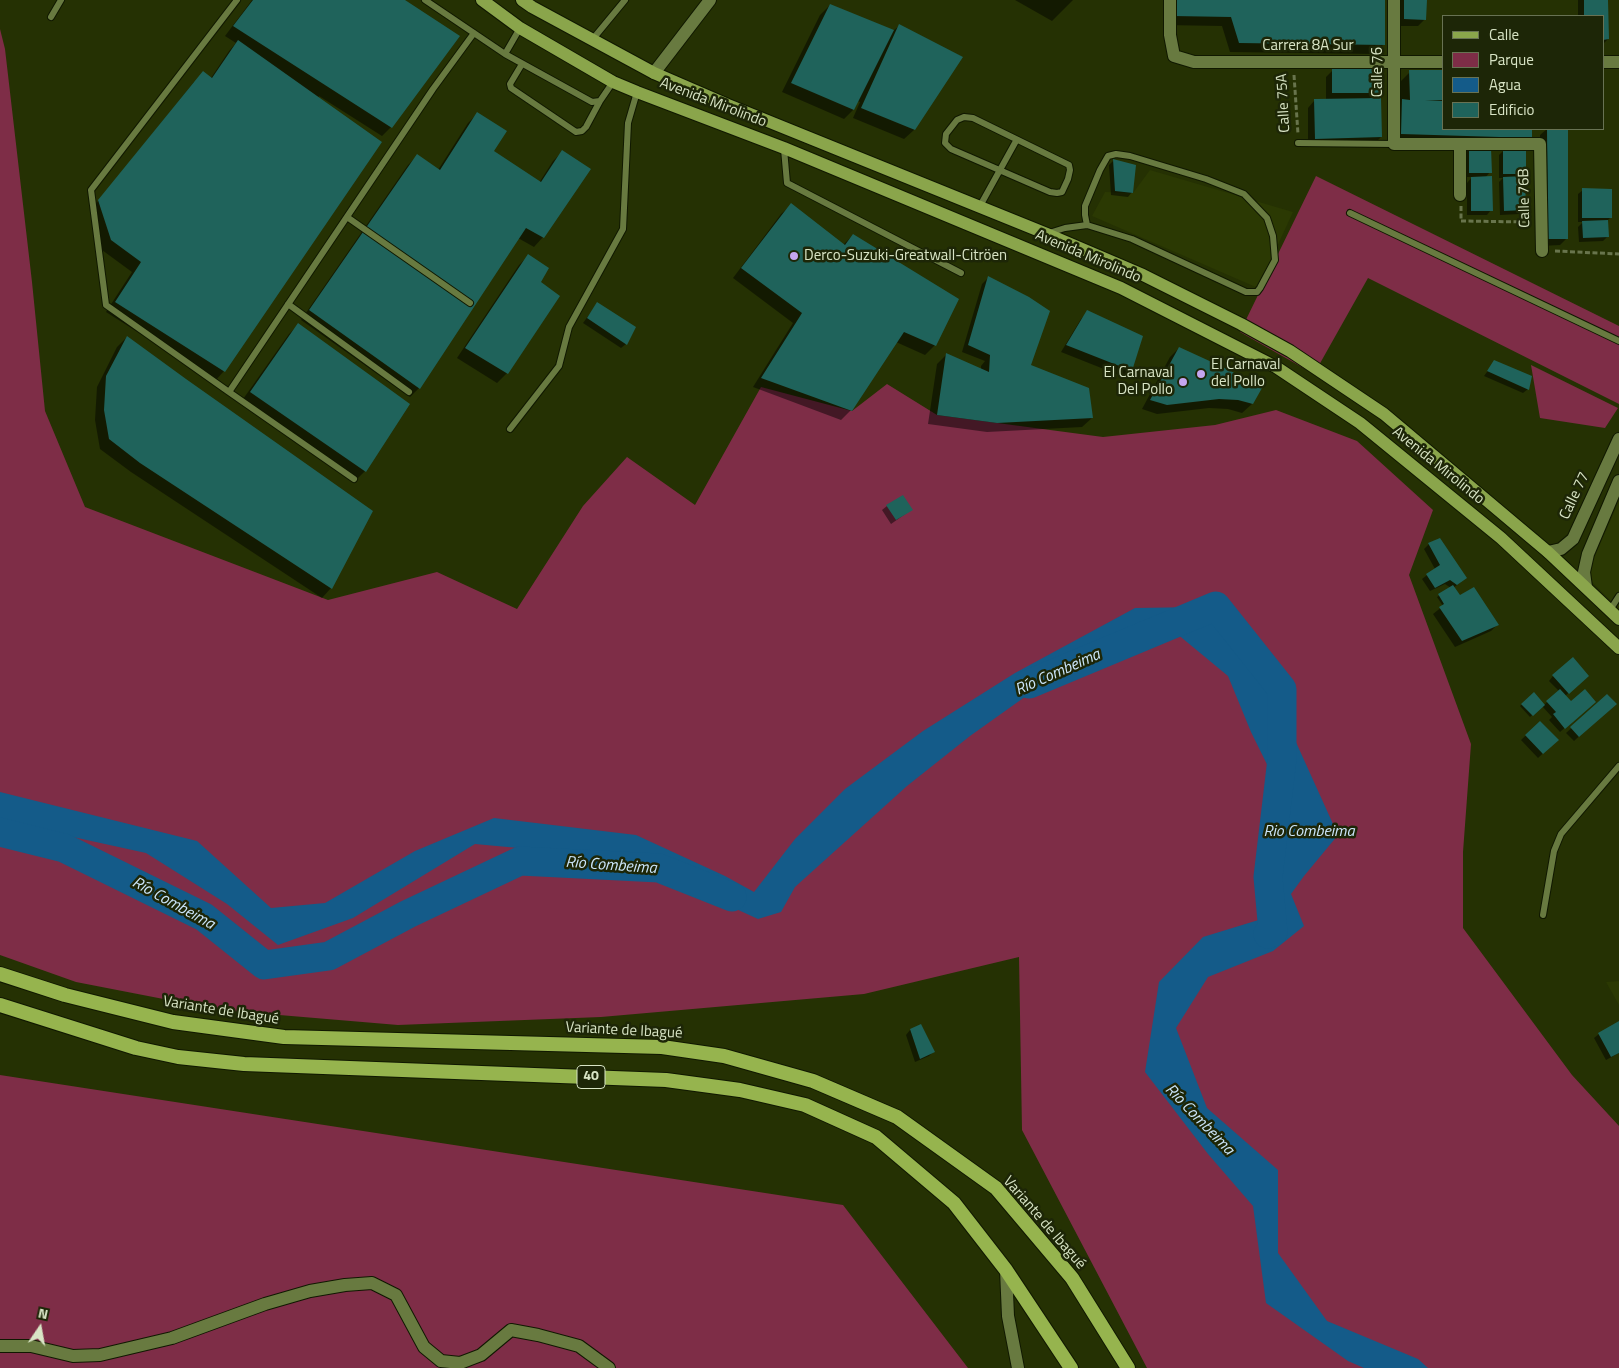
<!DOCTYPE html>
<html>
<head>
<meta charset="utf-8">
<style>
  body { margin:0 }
  #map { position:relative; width:1619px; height:1368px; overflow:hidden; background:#253103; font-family:"Titillium Web",sans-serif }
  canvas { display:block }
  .legend { position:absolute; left:1442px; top:15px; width:162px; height:115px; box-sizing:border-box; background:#1d2607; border:1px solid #687253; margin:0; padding:6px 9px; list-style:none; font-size:15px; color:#d8e4c5 }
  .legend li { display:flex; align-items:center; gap:10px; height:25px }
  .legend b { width:25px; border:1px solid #687253 }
  .north { position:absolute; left:15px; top:1303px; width:50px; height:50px; -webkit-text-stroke:4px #1d2607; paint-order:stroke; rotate:12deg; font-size:14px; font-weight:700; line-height:20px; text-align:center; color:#d8e4c5 }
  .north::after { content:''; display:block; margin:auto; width:18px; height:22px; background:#d8e4c5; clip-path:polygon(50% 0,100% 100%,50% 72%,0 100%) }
</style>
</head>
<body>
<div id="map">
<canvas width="1619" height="1368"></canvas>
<ul class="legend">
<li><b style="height:6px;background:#8aa54b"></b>Calle</li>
<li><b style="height:14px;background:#7e2d47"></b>Parque</li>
<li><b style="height:14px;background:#145b89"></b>Agua</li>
<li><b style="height:14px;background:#1f635b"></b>Edificio</li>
</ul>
<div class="north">N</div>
</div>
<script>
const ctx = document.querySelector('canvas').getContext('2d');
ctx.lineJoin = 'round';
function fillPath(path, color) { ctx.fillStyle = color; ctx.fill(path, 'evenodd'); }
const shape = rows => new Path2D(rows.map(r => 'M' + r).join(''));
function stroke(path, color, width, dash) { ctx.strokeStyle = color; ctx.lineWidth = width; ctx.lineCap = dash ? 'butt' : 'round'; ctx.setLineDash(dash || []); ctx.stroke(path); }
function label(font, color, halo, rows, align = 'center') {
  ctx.font = font + ' "Titillium Web",sans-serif'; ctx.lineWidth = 5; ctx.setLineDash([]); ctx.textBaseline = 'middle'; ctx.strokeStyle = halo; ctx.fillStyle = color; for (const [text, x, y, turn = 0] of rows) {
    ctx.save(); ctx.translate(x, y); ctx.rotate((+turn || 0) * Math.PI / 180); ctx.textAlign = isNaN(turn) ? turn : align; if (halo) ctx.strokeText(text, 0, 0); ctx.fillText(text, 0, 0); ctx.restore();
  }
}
fillPath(shape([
  [1150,170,1293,212,1258,288,1092,216,1105,192,1133,193],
  [1619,501,1619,609,1586,576],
  [1619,981,1619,1005,1606,982]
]), '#2b3903');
fillPath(shape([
  [0,29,5,49,32,282,45,411,85,507,328,600,437,572,517,609,583,506,627,457,695,505,761,387,852,411,887,384,937,415,1103,437,1215,425,1276,410,1357,441,1433,510,1409,575,1471,744,1463,852,1463,928,1572,1075,1619,1126,1619,1368,1147,1368,1022,1130,1019,957,864,994,601,1017,398,1025,220,1010,76,982,0,955],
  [1316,176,1619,326,1619,404,1368,278,1314,374,1240,332],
  [1531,365,1618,408,1605,428,1540,418],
  [0,1075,843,1205,968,1368,0,1368]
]), '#7e2d47');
fillPath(shape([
  [1199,607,1269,651,1295,740,1338,835,1304,876,1291,894,1304,926,1273,951,1208,977,1176,1028,1207,1108,1278,1170,1278,1253,1327,1321,1418,1359,1428,1368,1364,1368,1348,1361,1266,1303,1253,1206,1208,1154,1145,1072,1159,982,1203,937,1265,918,1289,809,1251,732,1228,676,1176,633,1095,647,970,736,907,786,795,887,781,912,758,919,723,903,679,870,596,879,551,851,475,844,353,918,278,945,227,904,146,853,0,821,0,792,197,841,271,908,325,903,415,851,494,818,636,835,725,876,754,892,795,839,845,789,923,731,1015,673,1135,608]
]), '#145b89');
fillPath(shape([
  [252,0,403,0,391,127,382,136,319,96,224,371,215,381,106,312,132,272,102,250,90,211,194,82,211,78,229,51,236,43,225,36],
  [1015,0,1073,0,1052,21],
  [1164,0,1384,0,1384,44,1374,54,1230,52,1222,26,1164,25],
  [1398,0,1425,0,1425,19,1418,26,1397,26],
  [1578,0,1607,0,1608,39,1603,44,1603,16,1578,16],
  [830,5,893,31,899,26,962,57,914,130,904,139,853,118,860,102,857,101,853,110,844,119,782,92,820,15],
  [1333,70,1381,93,1374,100,1381,137,1374,144,1308,145,1308,108,1314,101,1326,100,1326,77],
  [1443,71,1443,129,1531,129,1531,138,1392,143,1393,110,1401,103,1401,81,1410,72],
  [477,114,492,151,539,183,553,161,562,152,589,170,543,237,534,247,518,238,419,388,410,397,301,320,408,165,417,156,438,170,468,123],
  [1547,129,1566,129,1567,238,1560,245,1541,246,1540,135],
  [1469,149,1490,172,1485,178,1491,210,1487,215,1467,215,1467,183,1472,177,1465,177,1465,154],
  [1503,151,1525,173,1520,178,1525,210,1520,214,1500,215,1499,182,1503,178,1499,178,1499,155],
  [1114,160,1132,192,1128,197,1111,195,1109,165],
  [1583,190,1611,217,1607,221,1608,236,1603,241,1579,242,1578,227,1583,222,1578,222,1578,194],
  [791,205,843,245,853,235,957,299,935,345,925,355,896,342,851,410,841,420,753,387,793,323,733,278,781,214],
  [528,256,539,282,507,373,497,383,457,358,519,265],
  [989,277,1029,366,1092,418,1082,427,987,432,928,424,937,364,946,355,981,370,981,366,985,361,962,352,982,284],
  [597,304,634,327,626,344,621,348,583,323],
  [1088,312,1131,370,1124,377,1061,352,1081,319],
  [298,325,365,471,356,480,241,402,289,334],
  [127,337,331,588,322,598,131,472,100,449,95,420,97,387,117,347],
  [1179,348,1252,404,1242,413,1228,409,1209,408,1157,414,1142,409,1170,357],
  [1495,361,1528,389,1523,393,1484,376],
  [887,506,911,510,891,524,882,510],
  [1439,540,1461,582,1453,588,1459,597,1498,624,1491,631,1455,647,1433,614,1443,606,1437,597,1451,588,1445,584,1430,591,1422,579,1435,569,1424,549,1429,544],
  [1553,676,1583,680,1565,696,1571,703,1590,706,1560,732,1549,720,1552,717,1542,706,1530,717,1520,706,1534,694,1544,705,1559,691,1549,681],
  [1607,696,1610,708,1574,741,1566,733],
  [1540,722,1557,740,1538,758,1521,740],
  [1619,1023,1619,1053,1606,1060,1594,1038,1599,1034],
  [920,1025,933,1052,929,1056,915,1062,906,1035,910,1030]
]), '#0007');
stroke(shape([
  [1029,684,1216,606,1282,689,1282,759,1268,877,1273,932,1268,934],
  [0,832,64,848,204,917,264,965,329,956,408,914,520,861,659,868,732,897]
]), '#145b89', 29);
fillPath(shape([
  [253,0,405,0,460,36,392,128,233,26],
  [1173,0,1385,0,1385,45,1239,43,1231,17,1173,16],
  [1404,0,1427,0,1426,20,1404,19],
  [1584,0,1608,0,1609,39,1603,40,1603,16,1584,16],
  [830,4,894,30,854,110,791,83],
  [899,24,963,57,915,130,861,108],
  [238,40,382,142,225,372,115,302,141,262,111,240,98,200,203,71,212,78],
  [1332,69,1383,69,1382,93,1332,93],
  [1409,70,1443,70,1443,100,1425,100,1443,101,1443,129,1532,129,1532,138,1401,134,1402,99,1410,100],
  [1381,98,1382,137,1315,139,1314,99],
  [477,112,507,131,494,151,541,182,562,150,591,169,544,238,526,228,420,389,309,310,417,154,440,170],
  [1547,129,1568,129,1568,239,1548,239],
  [1469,148,1491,148,1492,173,1469,173],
  [1503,149,1526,149,1526,174,1503,174],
  [1113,159,1136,165,1133,193,1115,191],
  [1492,176,1493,211,1471,211,1471,177],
  [1525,176,1526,210,1504,211,1503,177],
  [1582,188,1612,189,1612,218,1582,218],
  [791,203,845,245,853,234,959,299,936,346,904,332,852,411,761,378,802,313,741,268],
  [1608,220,1609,237,1583,238,1582,221],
  [528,254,549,268,541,282,560,296,508,374,465,348],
  [988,276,1029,297,1050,311,1031,365,1089,388,1093,418,997,423,937,415,946,353,989,372,990,355,968,345],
  [597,302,636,327,627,345,587,318],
  [1087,310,1143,336,1132,371,1066,345],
  [298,323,410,404,366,472,250,392],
  [127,336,186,379,373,511,332,589,140,463,109,439,104,410,106,376],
  [1179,347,1227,369,1262,388,1253,404,1238,400,1219,399,1167,405,1150,400],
  [1494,360,1532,376,1529,390,1487,371],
  [903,495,913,510,896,520,886,505],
  [1440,538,1467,578,1457,585,1450,580,1435,588,1426,574,1440,565,1428,543],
  [1453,585,1460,595,1474,587,1499,625,1462,641,1439,607,1444,604,1438,594],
  [1573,657,1589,676,1569,694,1552,675],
  [1560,689,1571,701,1585,689,1596,702,1565,729,1553,714,1556,712,1546,701],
  [1534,692,1545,705,1533,716,1521,704],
  [1607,694,1617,704,1579,737,1570,727],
  [1540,721,1559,740,1543,754,1525,735],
  [1619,1021,1619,1053,1611,1057,1598,1033],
  [921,1024,935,1052,920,1059,910,1029]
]), '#1f635b');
const service = shape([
  [425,0,505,54,592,102,600,101,613,82],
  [51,17,61,0],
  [592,40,625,0],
  [505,54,520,28],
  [522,64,510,84,511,88,576,132,582,131,586,127,600,101],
  [964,117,973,118,1069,165,1070,170,1068,179,1062,192,1057,193,1050,192,951,149,945,143,946,134,957,120,964,117],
  [1298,143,1394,144],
  [784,149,787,183,961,273],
  [980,206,1016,141],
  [1350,213,1619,341],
  [347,217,470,303],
  [1049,233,1065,228,1087,225,1132,239,1246,292,1257,292,1260,288,1275,260,1273,236,1267,218,1244,194,1206,179,1130,156,1116,154,1108,156,1100,170,1085,206,1085,215,1087,225],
  [288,304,409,392],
  [229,392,106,305,91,190,237,0],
  [510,429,559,366,569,327,623,229,628,123,637,92],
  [354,479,229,392,433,89,474,33],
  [1610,610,1619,596],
  [1543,915,1554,851,1561,834,1619,766]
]);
const minor = shape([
  [1170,0,1170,35,1174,56,1194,62,1443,62],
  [1394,0,1394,144,1540,144,1542,251],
  [1603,62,1619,62],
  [654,73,710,0],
  [1460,145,1460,195],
  [1548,552,1561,549,1573,539,1619,439],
  [1586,587,1584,572,1588,554,1619,481],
  [1006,1270,1008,1316,1018,1368],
  [0,1346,31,1346,73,1356,100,1355,172,1338,265,1304,310,1291,345,1285,372,1283,396,1295,424,1347,441,1361,460,1363,481,1355,511,1330,538,1335,579,1346,609,1368]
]);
const primary = shape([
  [482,0,520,28,613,82,637,92,784,148,1121,288,1276,367,1360,423,1501,538,1619,648],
  [522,0,532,7,654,73,728,105,1047,234,1143,275,1241,324,1290,351,1384,414,1548,552,1619,619]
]);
const trunk = shape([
  [0,974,65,995,173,1022,284,1037,662,1047,724,1056,813,1081,897,1117,996,1188,1072,1278,1128,1368],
  [0,1005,136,1048,178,1057,244,1064,666,1080,740,1090,805,1105,876,1137,954,1203,1006,1270,1071,1368]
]);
stroke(service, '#101800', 8);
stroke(minor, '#101800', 14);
stroke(primary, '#101800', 14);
stroke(trunk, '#101800', 16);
stroke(shape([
  [1294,75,1298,134],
  [1461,206,1461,221,1528,222],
  [1555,251,1619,254]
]), '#68744c', 3, [5, 2.5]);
stroke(service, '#687a40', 6);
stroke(minor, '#687a40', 12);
stroke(primary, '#8aa54b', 12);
stroke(trunk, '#96b44e', 14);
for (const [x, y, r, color] of [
  [794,256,5,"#c6a6f0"],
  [1201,374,5,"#c6a6f0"],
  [1183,382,5,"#c6a6f0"]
]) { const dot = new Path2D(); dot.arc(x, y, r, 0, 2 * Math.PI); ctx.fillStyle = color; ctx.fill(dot); stroke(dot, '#1d2607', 2); }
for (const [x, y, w] of [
  [591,1077,28]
]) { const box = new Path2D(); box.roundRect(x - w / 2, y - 11.5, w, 23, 4); ctx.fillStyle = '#1d2607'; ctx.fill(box); stroke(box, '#d8e4c5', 1); }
label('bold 14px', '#d8e4c5', null, [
  ["40",591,1077]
]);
label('15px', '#d8e4c5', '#1d2607', [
  ["Carrera 8A Sur",1308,46],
  ["Calle 76",1378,72,-90],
  ["Avenida Mirolindo",713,103,21],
  ["Calle 75A",1284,103,-93],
  ["Calle 76B",1525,198,-91],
  ["Avenida Mirolindo",1088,257,23],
  ["Avenida Mirolindo",1438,466,39],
  ["Calle 77",1575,496,-65],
  ["Variante de Ibagué",221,1011,9],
  ["Variante de Ibagué",624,1031,3],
  ["Variante de Ibagué",1044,1223,49]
]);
label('15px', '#d8e4c5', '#1d2607', [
  ["Derco-Suzuki-Greatwall-Citröen",804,256],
  ["El Carnaval",1211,365],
  ["del Pollo",1211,382],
  ["El Carnaval",1173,373,"right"],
  ["Del Pollo",1173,390,"right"]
], 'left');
label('italic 16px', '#cce6fb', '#1d2607', [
  ["Río Combeima",1058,673,-24],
  ["Rio Combeima",1309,832],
  ["Río Combeima",611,866,4],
  ["Río Combeima",173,904,29],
  ["Río Combeima",1199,1120,46]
]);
</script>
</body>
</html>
